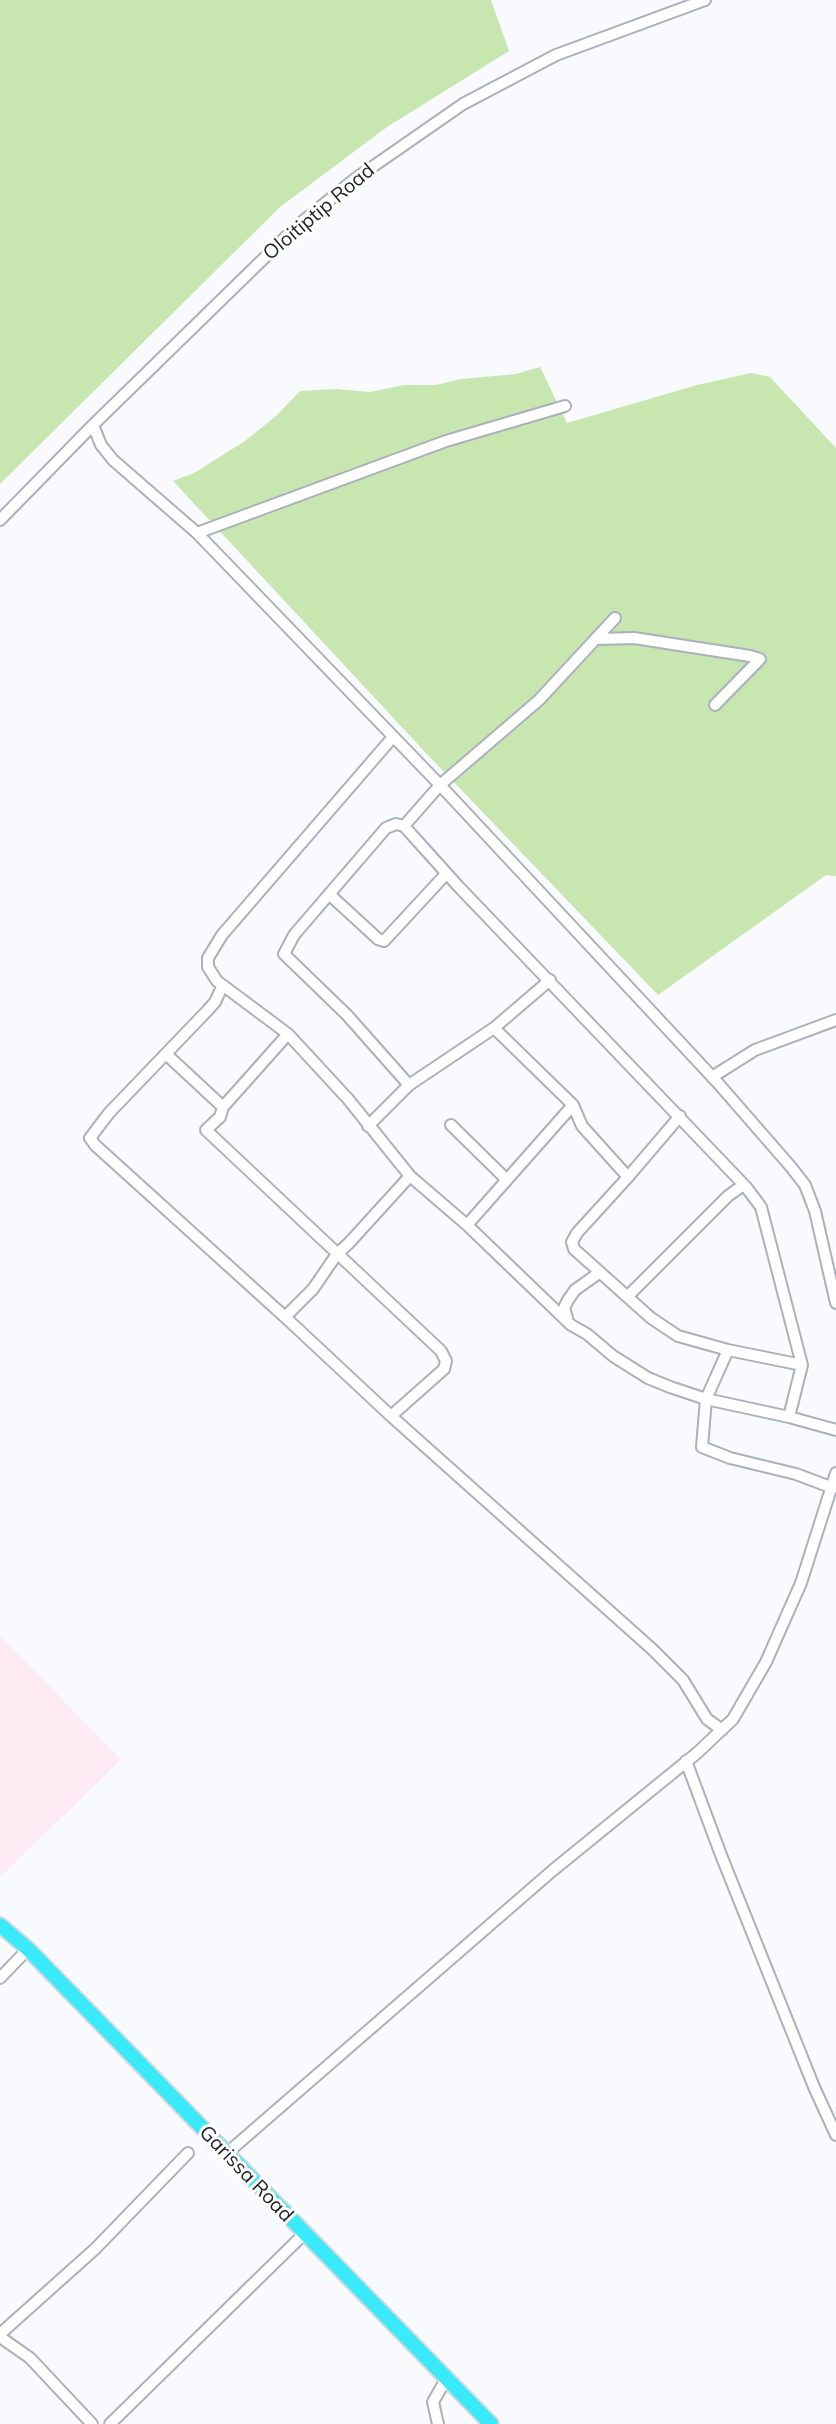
<!DOCTYPE html>
<html>
<head>
<meta charset="utf-8">
<style>
  body { margin:0 }
  canvas { display:block; background:#f8fafe }
</style>
</head>
<body>
<canvas width="836" height="2424"></canvas>
<script>
const ctx = document.querySelector('canvas').getContext('2d');
ctx.lineJoin = 'round';
function fillPath(path, color) { ctx.fillStyle = color; ctx.fill(path, 'evenodd'); }
const shape = rows => new Path2D(rows.map(r => 'M' + r).join(''));
function stroke(path, color, width, dash) { ctx.strokeStyle = color; ctx.lineWidth = width; ctx.lineCap = dash ? 'butt' : 'round'; ctx.setLineDash(dash || []); ctx.stroke(path); }
function label(font, color, halo, rows, align = 'center') {
  ctx.font = font + ' Mulish,sans-serif'; ctx.lineWidth = 6; ctx.setLineDash([]); ctx.textBaseline = 'middle'; ctx.strokeStyle = halo; ctx.fillStyle = color; for (const [text, x, y, turn = 0] of rows) {
    ctx.save(); ctx.translate(x, y); ctx.rotate((+turn || 0) * Math.PI / 180); ctx.textAlign = isNaN(turn) ? turn : align; if (halo) ctx.strokeText(text, 0, 0); ctx.fillText(text, 0, 0); ctx.restore();
  }
}
fillPath(shape([
  [0,1635,121,1760,1,1876,0,1875]
]), '#fdeaf3');
fillPath(shape([
  [0,0,491,0,509,51,387,127,280,207,0,484],
  [540,367,567,423,697,385,751,373,770,377,836,448,836,876,826,875,658,995,425,752,173,481,194,473,245,441,277,415,300,391,336,389,370,392,404,385,436,385,461,379,516,374]
]), '#c7e6b0');
const minor = shape([
  [93,425,101,445,113,460,197,533,440,785,717,1082,791,1167,805,1185,815,1211,836,1303],
  [0,520,93,425,297,226,355,179,463,104,556,55,705,0],
  [197,533,446,441,565,406],
  [596,639,634,638,750,656,760,659,715,705],
  [393,737,222,935,208,958,208,967,217,981,288,1034,348,1099,410,1176,467,1225,571,1325,587,1334,613,1356,648,1378,670,1387,706,1399,789,1417,836,1430],
  [404,826,458,886,746,1187],
  [329,894,378,939,384,941,446,874],
  [550,980,494,1028,409,1085,347,1015,284,954,294,935,386,828,396,824,404,826,440,785,539,700,615,618],
  [222,987,215,1002,206,1012,109,1113,90,1138,95,1145,285,1317,313,1289,337,1254,349,1243,410,1176],
  [494,1028,573,1105,582,1126,628,1177,577,1233,572,1242,574,1249,651,1318,678,1336,728,1350,802,1365],
  [288,1034,223,1107,220,1117,206,1130,441,1351,446,1361,444,1369,391,1416],
  [166,1054,223,1107],
  [712,1077,755,1050,836,1020],
  [451,1125,506,1179],
  [368,1126,409,1085],
  [628,1177,680,1116],
  [467,1225,573,1105],
  [628,1296,728,1196,742,1186,746,1187,761,1207,802,1365,789,1417],
  [285,1317,391,1416,652,1649,683,1680,707,1719,722,1730],
  [567,1318,564,1308,568,1300,575,1290,599,1273],
  [728,1350,706,1399,702,1447,730,1458,796,1474,833,1488],
  [686,1761,721,1855,814,2087,836,2135],
  [0,1978,28,1949],
  [226,2154,552,1871,697,1753,733,1719,766,1662,801,1583,836,1473],
  [0,2334,95,2249,188,2153],
  [0,2337,30,2358,92,2424],
  [110,2424,304,2234],
  [438,2424,433,2402,446,2379]
]);
const highway = shape([
  [0,1925,28,1949,491,2424]
]);
stroke(minor, '#abb0ba', 14);
stroke(highway, '#d7d8d8', 18);
stroke(minor, '#fff', 10);
stroke(highway, '#3ae9fa', 14);
label('20px', '#222427', '#fff', [
  ["Oloitiptip Road",319,212,-40],
  ["Garissa Road",246,2174,46]
]);
</script>
</body>
</html>
